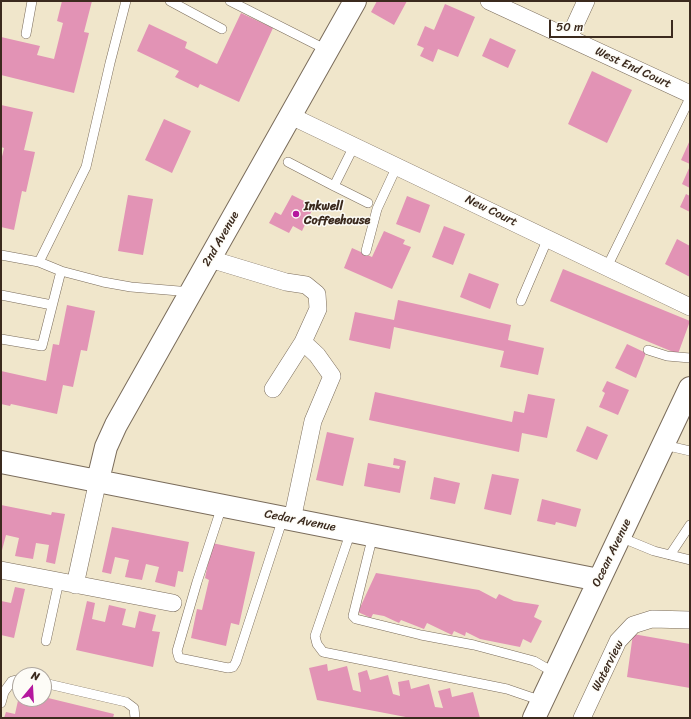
<!DOCTYPE html>
<html>
<head>
<meta charset="utf-8">
<style>
  body { margin:0 }
  #map { position:relative; width:691px; height:719px; overflow:hidden; background:#f0e6cb; font-family:Sriracha,sans-serif }
  canvas { display:block }
  .frame { position:absolute; inset:0; border:2px solid #3b2a1e; pointer-events:none }
  .north { position:absolute; left:12px; top:667px; width:40px; height:40px; box-sizing:border-box; background:#fdfcf7; border:1px solid #afa8a0; border-radius:50%; rotate:18deg; font-size:11px; font-weight:700; line-height:16px; text-align:center; color:#3b2a1e }
  .north::after { content:''; display:block; margin:auto; width:14px; height:18px; background:#b5179e; clip-path:polygon(50% 0,100% 100%,50% 72%,0 100%) }
  .scale { position:absolute; left:549px; top:20px; width:124px; height:18px; box-sizing:border-box; border:2px solid #3b2a1e; border-top:0; padding-left:5px; font-size:12px; line-height:14px; white-space:nowrap; color:#3b2a1e; -webkit-text-stroke:3px #fdfcf7; paint-order:stroke }
</style>
</head>
<body>
<div id="map">
<canvas width="691" height="719"></canvas>
<div class="frame"></div>
<div class="north">N</div>
<div class="scale">50 m</div>
</div>
<script>
const ctx = document.querySelector('canvas').getContext('2d');
ctx.lineJoin = 'round';
function fillPath(path, color) { ctx.fillStyle = color; ctx.fill(path, 'evenodd'); }
const shape = rows => new Path2D(rows.map(r => 'M' + r).join(''));
function stroke(path, color, width, dash) { ctx.strokeStyle = color; ctx.lineWidth = width; ctx.lineCap = dash ? 'butt' : 'round'; ctx.setLineDash(dash || []); ctx.stroke(path); }
function label(font, color, halo, rows, align = 'center') {
  ctx.font = font + ' Sriracha,sans-serif'; ctx.lineWidth = 3; ctx.setLineDash([]); ctx.textBaseline = 'middle'; ctx.strokeStyle = halo; ctx.fillStyle = color; for (const [text, x, y, turn = 0] of rows) {
    ctx.save(); ctx.translate(x, y); ctx.rotate((+turn || 0) * Math.PI / 180); ctx.textAlign = isNaN(turn) ? turn : align; if (halo) ctx.strokeText(text, 0, 0); ctx.fillText(text, 0, 0); ctx.restore();
  }
}
fillPath(shape([
  [62,1,92,1,84,32,89,33,74,93,1,75,1,37,40,46,37,55,54,59,63,23,57,21],
  [377,1,407,1,394,25,371,12],
  [445,4,475,17,458,57,438,49,433,62,420,56,424,48,417,45,425,26,434,30],
  [241,13,273,28,239,102,200,84,198,88,175,77,179,71,137,51,149,24,187,42,185,48,217,64],
  [490,38,516,50,508,68,482,56],
  [592,71,632,90,607,143,568,124],
  [1,105,33,112,24,150,35,152,26,192,22,191,14,230,1,227,1,161,4,148,1,147],
  [164,119,191,131,172,173,145,160],
  [690,140,690,164,681,160],
  [690,166,690,188,682,184],
  [686,194,690,196,690,212,680,207],
  [128,195,153,199,143,255,118,251],
  [292,195,314,206,302,231,293,226,289,233,269,223,275,212,281,215],
  [407,196,430,205,420,233,396,224],
  [444,226,465,234,453,265,432,257],
  [384,231,405,240,403,244,411,247,392,289,344,268,352,248,372,257],
  [677,239,690,246,690,277,665,264],
  [563,269,690,321,678,354,550,301],
  [469,273,499,284,490,309,460,297],
  [398,300,511,325,508,340,544,348,538,375,500,367,504,351,394,327,390,349,349,340,355,312,394,320],
  [67,305,95,311,87,351,81,350,73,387,63,385,57,414,11,404,10,406,1,404,1,371,46,381,53,344,59,345],
  [627,344,646,353,636,378,615,368],
  [607,381,629,390,618,415,599,407,605,393,602,391],
  [375,392,512,422,514,411,524,413,528,394,555,399,547,438,522,433,519,452,369,420],
  [587,426,608,435,597,460,576,451],
  [327,432,354,438,343,486,316,480],
  [394,458,406,461,400,493,364,486,368,463,399,469,400,466,393,465],
  [492,474,519,479,511,515,484,509],
  [434,477,460,483,455,504,430,499],
  [542,499,581,509,576,527,556,522,555,525,537,521],
  [1,505,51,515,52,512,65,514,55,564,46,562,49,545,36,543,33,559,15,556,19,538,6,535,1,554],
  [112,527,189,542,183,572,178,571,175,587,155,582,159,567,146,564,142,580,125,577,129,560,115,557,111,574,102,572],
  [212,543,255,552,239,625,231,623,226,646,191,638,197,609,202,610,209,580,205,578],
  [376,573,479,590,496,599,499,594,514,601,539,605,534,617,542,621,531,643,523,639,520,647,480,639,466,632,465,636,454,631,452,635,427,623,424,629,401,620,399,623,384,616,373,614,371,618,358,612],
  [15,587,25,589,14,638,1,635,1,601,11,603],
  [87,601,95,603,92,619,105,622,109,605,126,609,122,625,135,628,139,611,156,615,152,631,160,632,153,667,76,650],
  [633,634,690,644,690,688,627,677],
  [327,664,328,671,347,666,353,690,361,692,358,673,367,670,370,680,388,675,393,694,400,696,398,682,409,680,411,689,429,684,435,707,443,708,438,691,450,688,452,697,473,692,480,718,411,718,317,700,309,668],
  [19,696,20,699,44,699,44,697,114,714,113,718,4,718,6,712,15,714]
]), '#e293b5');
const lane = shape([
  [170,1,222,29],
  [230,1,327,50],
  [26,34,32,1],
  [288,162,334,186,354,146],
  [334,186,368,203],
  [366,251,377,209,397,166],
  [1,255,39,262,61,271,103,282,131,287,191,292],
  [39,262,86,167,110,63,126,1],
  [607,267,690,98],
  [1,295,52,305],
  [521,301,548,238],
  [1,339,42,346,61,271],
  [648,350,667,356,690,358],
  [664,445,690,451],
  [222,506,197,582,177,651,179,658,228,668,233,667,236,662,283,518],
  [351,531,315,636,317,644,323,652,507,689,542,701],
  [373,535,353,616,356,619,421,635,474,645,534,661,555,673],
  [620,537,654,551,690,560],
  [670,555,690,525],
  [46,641,59,581],
  [44,683,126,702,134,708,135,718],
  [1,703,4,692,12,681,20,679]
]);
const street = shape([
  [489,1,690,94],
  [569,38,586,1],
  [291,116,690,307],
  [210,259,286,282,306,285,317,294,318,309,303,342,317,355,332,376,313,421,292,520],
  [273,389,303,342],
  [1,570,173,603],
  [75,585,98,480],
  [582,718,618,641,633,625,652,619,690,620]
]);
const secondary = shape([
  [1,462,599,580],
  [98,480,106,447,116,425,355,1],
  [534,718,690,388]
]);
stroke(lane, '#7a6c5b', 10);
stroke(street, '#7a6c5b', 18);
stroke(secondary, '#7a6c5b', 24);
stroke(lane, '#fff', 9);
stroke(street, '#fff', 17);
stroke(secondary, '#fff', 22);
for (const [x, y, r, color] of [
  [296,214,4,"#b5179e"]
]) { const dot = new Path2D(); dot.arc(x, y, r, 0, 2 * Math.PI); ctx.fillStyle = color; ctx.fill(dot); stroke(dot, '#fdfcf7', 1.5); }
label('12px', '#3b2a1e', '#fdfcf7', [
  ["West End Court",633,68,25],
  ["New Court",491,211,26],
  ["2nd Avenue",221,239,-60],
  ["Cedar Avenue",300,521,11],
  ["Ocean Avenue",612,553,-64],
  ["Waterview",608,666,-63]
]);
label('bold 12px', '#3b2a1e', '#fdfcf7', [
  ["Inkwell",304,207],
  ["Coffeehouse",304,221]
], 'left');
</script>
</body>
</html>
